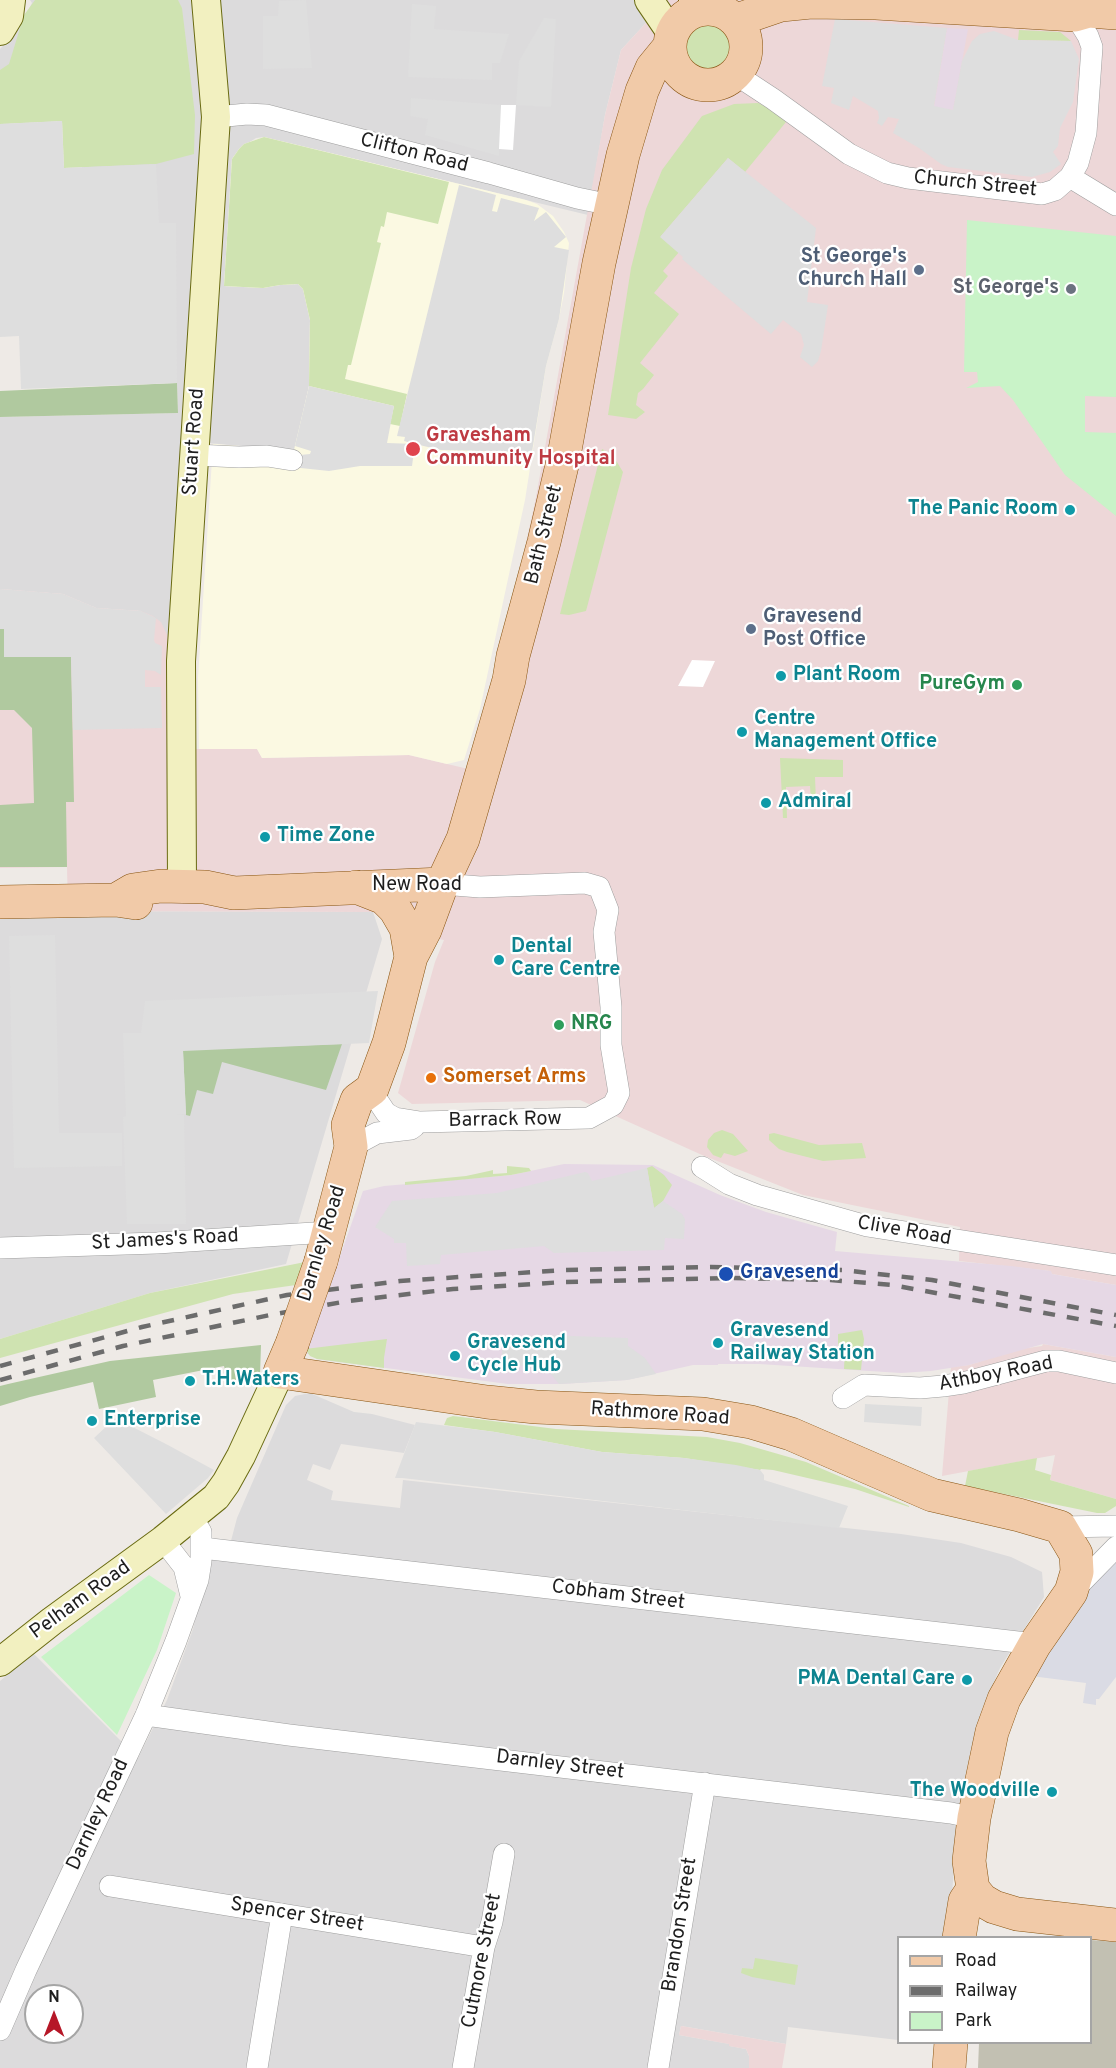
<!DOCTYPE html>
<html>
<head>
<meta charset="utf-8">
<style>
  body { margin:0 }
  #map { position:relative; width:1116px; height:2068px; overflow:hidden; background:#eeeae6; font-family:Overpass,sans-serif }
  canvas { display:block }
  .legend { position:absolute; left:897px; top:1936px; width:195px; height:108px; box-sizing:border-box; background:#fff; border:2px solid #a5a5a5; margin:0; padding:8px 10px; list-style:none; font-size:18px; color:#1e1e1e }
  .legend li { display:flex; align-items:center; gap:12px; height:30px }
  .legend b { width:30px; border:2px solid #a5a5a5 }
  .north { position:absolute; left:24px; top:1984px; width:60px; height:60px; box-sizing:border-box; background:#fff; border:2px solid #a5a5a5; border-radius:50%; rotate:0deg; font-size:16px; font-weight:700; line-height:24px; text-align:center; color:#1e1e1e }
  .north::after { content:''; display:block; margin:auto; width:21px; height:27px; background:#b61727; clip-path:polygon(50% 0,100% 100%,50% 72%,0 100%) }
</style>
</head>
<body>
<div id="map">
<canvas width="1116" height="2068"></canvas>
<ul class="legend">
<li><b style="height:8px;background:#f1caa8"></b>Road</li>
<li><b style="height:8px;background:#6c6c6c"></b>Railway</li>
<li><b style="height:16px;background:#c9f3c8"></b>Park</li>
</ul>
<div class="north">N</div>
</div>
<script>
const ctx = document.querySelector('canvas').getContext('2d');
ctx.lineJoin = 'round';
function fillPath(path, color) { ctx.fillStyle = color; ctx.fill(path, 'evenodd'); }
const shape = rows => new Path2D(rows.map(r => 'M' + r).join(''));
function stroke(path, color, width, dash) { ctx.strokeStyle = color; ctx.lineWidth = width; ctx.lineCap = dash ? 'butt' : 'round'; ctx.setLineDash(dash || []); ctx.stroke(path); }
function label(font, color, halo, rows, align = 'center') {
  ctx.font = font + ' Overpass,sans-serif'; ctx.lineWidth = 4.5; ctx.setLineDash([]); ctx.textBaseline = 'middle'; ctx.strokeStyle = halo; ctx.fillStyle = color; for (const [text, x, y, turn = 0] of rows) {
    ctx.save(); ctx.translate(x, y); ctx.rotate((+turn || 0) * Math.PI / 180); ctx.textAlign = isNaN(turn) ? turn : align; if (halo) ctx.strokeText(text, 0, 0); ctx.fillText(text, 0, 0); ctx.restore();
  }
}
fillPath(shape([
  [30,0,667,0,621,50,605,115,588,215,264,137,256,138,239,149,232,159,224,286,263,288,280,285,298,284,303,289,310,320,309,386,294,454,266,448,184,441,169,639,141,611,96,608,63,594,0,589,0,417,178,413,177,383,62,121,0,124,0,49,19,29,32,3],
  [68,911,373,912,382,939,286,1264,150,1293,0,1339,0,913],
  [310,1393,354,1412,372,1414,415,1425,404,1453,341,1444,330,1470,313,1464,307,1480,333,1491,331,1500,400,1508,403,1480,901,1534,961,1543,1011,1557,1042,1572,1044,1597,1000,1668,982,1709,970,1754,960,1803,948,1937,898,1938,898,2040,788,2027,786,2044,681,2026,679,2035,730,2044,730,2046,746,2049,749,2056,749,2068,0,2068,0,1681,33,1653,138,1758,167,1700,193,1629,210,1554,227,1556,237,1518,286,1405,295,1396],
  [36,1996,72,1996,72,2032,36,2032]
]), '#dcdbdc');
fillPath(shape([
  [667,0,1116,0,1116,1285,1052,1274,1050,1271,959,1261,960,1227,803,1195,702,1155,580,1100,412,1104,398,1093,435,962,444,940,395,931,373,912,68,911,67,867,0,868,0,589,63,594,96,608,141,611,153,616,161,622,169,639,170,749,257,749,262,758,409,755,477,771,536,497,605,115,621,50],
  [1043,1344,1116,1357,1116,1499,1050,1480,1055,1455,942,1476,951,1367,969,1365,1020,1349,1042,1346],
  [681,2026,786,2044,782,2068,749,2068,749,2056,746,2049,729,2046,729,2044,679,2035]
]), '#edd7d8');
fillPath(shape([
  [947,28,968,29,953,110,934,107],
  [564,1164,653,1165,720,1195,766,1212,837,1232,835,1251,1011,1266,1051,1271,1052,1274,1116,1285,1116,1357,1043,1344,969,1365,931,1371,901,1373,759,1364,718,1364,718,1365,693,1365,627,1380,561,1384,508,1384,317,1359,306,1353,363,1191,384,1186,511,1175]
]), '#e6d8e5');
fillPath(shape([
  [264,137,526,200,537,204,553,216,564,232,569,243,564,293,559,319,546,366,525,500,480,709,464,760,447,764,409,755,262,758,257,749,199,749,198,678,213,444,266,448,293,454,309,386,310,320,303,289,298,284,280,285,263,288,224,286,232,159,239,149,244,144]
]), '#fbf9e2');
fillPath(shape([
  [1091,1940,1116,1942,1116,2068,978,2068,979,2043,1090,2042]
]), '#c2c0b2');
fillPath(shape([
  [35,0,178,0,182,8,195,115,194,154,156,164,64,168,62,121,0,124,0,70,9,64,24,15],
  '681 47a28 28 0 1 1 56 0a28 28 0 1 1-56 0Z',
  [1019,30,1060,32,1071,41,1018,40],
  [758,103,777,112,786,122,745,172,728,158,661,236,679,252,663,271,668,276,654,293,679,314,640,363,654,375,643,389,638,393,636,405,645,412,636,419,608,415,631,268,646,209,662,170,702,116,734,104],
  [264,137,449,182,438,224,387,212,384,227,381,226,377,242,381,243,351,365,348,365,345,379,407,394,400,426,390,424,394,406,309,386,310,320,303,289,298,284,280,285,263,288,224,286,232,159,239,149,244,144],
  [602,449,612,454,623,472,586,611,569,615,560,614],
  [780,758,843,760,843,777,815,777,816,801,811,801,810,786,786,787,787,818,783,818],
  [722,1130,733,1134,748,1151,735,1156,724,1153,721,1158,713,1155,707,1147,708,1140,714,1133],
  [774,1133,819,1145,862,1143,866,1158,823,1161,787,1152,779,1149,769,1140,769,1134],
  [507,1166,529,1168,531,1171,511,1175,405,1185,405,1182,466,1176,489,1171,493,1170,493,1174,507,1173],
  [652,1166,664,1175,672,1185,663,1201,654,1208,647,1168],
  [310,1261,296,1285,233,1294,0,1358,0,1339,150,1293],
  [862,1330,864,1339,861,1370,844,1369,845,1349,838,1348,838,1334],
  [387,1339,384,1358,384,1368,317,1359,310,1356,305,1349],
  [453,1416,556,1429,707,1437,740,1443,806,1462,909,1506,909,1507,855,1489,773,1470,761,1469,760,1470,684,1458,602,1452,495,1432,444,1425,447,1418],
  [1037,1458,1035,1470,1051,1475,1050,1480,1116,1499,1116,1506,1105,1513,1097,1513,965,1486,968,1471],
  [755,1958,798,1965,795,1985,752,1977,741,1973,742,1968,753,1969]
]), '#cfe3b1');
fillPath(shape([
  [177,383,178,413,0,417,0,391],
  [0,629,4,629,5,657,71,656,74,802,66,802,67,867,0,867,0,805,34,803,32,728,14,710,0,710],
  [342,1044,326,1090,222,1062,213,1094,197,1090,190,1116,186,1115,183,1050],
  [261,1345,260,1375,228,1382,224,1366,153,1380,156,1397,99,1409,93,1382,30,1397,0,1406,0,1386,8,1384,110,1361]
]), '#b0c99f');
fillPath(shape([
  [967,220,1116,236,1116,397,1085,396,1085,432,1116,433,1116,516,1065,475,1013,400,1000,386,966,388,978,382,977,372,964,372],
  [149,1575,176,1593,157,1650,117,1735,41,1657]
]), '#c9f3c8');
fillPath(shape([
  [306,0,312,68,263,69,263,16,278,16,279,1],
  [412,4,436,6,434,29,509,34,500,63,492,63,492,80,408,77],
  [544,18,556,19,551,107,516,105,519,61],
  [835,19,947,28,934,106,953,110,962,61,972,41,980,34,994,31,1018,40,1071,41,1079,59,1073,102,1060,128,1058,146,1053,152,1061,164,1050,172,1032,177,948,167,941,164,919,148,893,133,899,119,888,117,882,126,877,123,879,118,878,111,853,96,849,110,831,103,834,88,822,86],
  [411,98,501,105,499,156,425,135,428,119,410,116],
  [62,121,64,168,156,164,159,223,176,223,177,383,21,389,19,336,0,337,0,124],
  [728,158,816,228,807,302,828,305,821,351,818,361,812,367,800,357,804,345,801,334,783,320,771,334,682,259,683,257,660,237],
  [459,185,496,195,492,211,497,212,501,198,539,208,534,221,546,212,566,237,554,247,569,250,559,319,546,366,532,452,441,450,415,444,412,466,360,466,329,471,291,467,300,455,310,454,311,451,295,446,309,386,394,406,387,443,415,444,404,441,405,437,397,436],
  [0,589,63,594,96,608,141,611,156,618,154,640,155,643,162,646,161,675,155,671,145,670,145,687,161,687,162,728,73,730,71,657,4,657,4,629,0,629],
  [55,935,59,1133,122,1133,122,1166,14,1168,9,936],
  [378,991,369,1043,183,1051,186,1114,177,1115,184,1115,186,1224,127,1224,123,1117,126,1116,123,1033,141,1033,145,1001],
  [647,1168,654,1208,663,1201,682,1214,685,1219,684,1239,665,1238,664,1250,554,1253,544,1246,441,1255,440,1264,407,1266,406,1243,394,1243,394,1239,375,1227,392,1201,497,1193,585,1172,588,1173,592,1181],
  [543,1335,628,1338,628,1346,645,1358,656,1374,627,1380,559,1384,546,1368,502,1364,502,1338],
  [865,1404,922,1407,921,1426,864,1422],
  [107,1414,166,1444,214,1470,208,1478,166,1514,94,1438,109,1424,103,1417],
  [416,1422,495,1432,602,1452,684,1458,736,1465,760,1470,764,1475,764,1480,848,1506,839,1528,402,1478,395,1478]
]), '#dedede');
fillPath(shape([
  [1116,1558,1116,1677,1099,1699,1096,1699,1096,1705,1083,1703,1086,1683,1031,1676,1043,1653,1097,1578]
]), '#dadbe4');
fillPath(shape([
  [501,105,516,105,513,150,499,149],
  [692,660,715,661,703,687,678,686]
]), '#fff');
const street = shape([
  [735,74,773,99,849,154,887,173,908,178,1042,194,1055,190,1070,177,1078,163,1086,133,1092,47,1088,36,1075,15],
  [216,117,247,114,266,115,489,173,577,198,611,205],
  [1070,177,1116,205],
  [195,455,239,457,267,456,292,460],
  [372,1089,376,1098,386,1113,395,1118,420,1122,589,1118,613,1105,619,1093,611,1045,611,1007,604,932,608,910,599,887,585,883,480,887,442,884],
  [351,1147,377,1133,411,1129,415,1126],
  [702,1167,729,1184,757,1195,867,1226,1116,1265],
  [0,1248,157,1243,329,1232],
  [843,1398,864,1385,920,1388,943,1386,963,1383,1046,1361,1059,1361,1116,1373],
  [1060,1527,1116,1526],
  [163,1540,184,1567,191,1596],
  [202,1548,1035,1644],
  [1074,1590,1116,1547],
  [146,1715,289,1735,951,1813,974,1818],
  [110,1886,484,1947],
  [0,2030,26,1970,146,1715,176,1641,198,1580,201,1561,201,1532,192,1517],
  [257,2068,282,1914],
  [463,2068,484,1947,492,1922,504,1854],
  [658,2068,705,1783]
]);
const secondary = shape([
  [649,0,672,34],
  [693,0,708,9],
  [0,31,9,16,11,0],
  [182,886,181,661,216,117,206,0],
  [0,1662,52,1621,163,1540,216,1497,226,1483,241,1456,280,1372]
]);
const primary = shape([
  '670 47a38 38 0 1 1 76 0a38 38 0 1 1-76 0Z',
  [737,20,781,5,811,2,876,3,1075,15,1089,11,1116,13],
  [356,887,384,898,395,909,406,928,411,957],
  [116,900,133,890,161,886,205,887,234,893,442,884],
  [0,902,116,900,136,903],
  [321,1261,351,1147,348,1125,357,1100,372,1089,389,1043,411,957,425,930,442,884,463,839,509,680,513,656,544,542,563,461,599,263,623,155,642,91,652,68,670,46],
  [292,1344,280,1372,487,1402,536,1407,703,1414,751,1422,791,1434,932,1495,1019,1515,1060,1527,1076,1554,1077,1572,1071,1592,1035,1644,1004,1699,992,1732,974,1818,969,1861,973,1889,965,1901,959,1938],
  [973,1889,982,1900,994,1907,1017,1914,1116,1925],
  [949,2068,951,2042]
]);
stroke(street, '#9f9f9f', 22);
stroke(secondary, '#696a11', 30);
stroke(primary, '#885411', 34);
stroke(street, '#fff', 21);
stroke(secondary, '#f2f0c0', 28);
stroke(primary, '#f1caa8', 33);
stroke(shape([
  [0,1366,142,1327,287,1295,400,1281,565,1270,711,1267,842,1270,932,1280,1116,1315],
  [0,1380,123,1346,270,1315,348,1301,453,1289,564,1282,728,1278,831,1280,892,1285,1116,1326]
]), '#6c6c6c', 4.5, [12, 12]);
const primaryBridge = shape([
  [292,1344,321,1261]
]);
stroke(primaryBridge, '#885411', 34, []);
stroke(primaryBridge, '#f1caa8', 33);
for (const [x, y, r, color] of [
  [919,270,6,"#5c6f8a"],
  [1071,289,6,"#6b7280"],
  [413,449,8,"#e0444e"],
  [1070,510,6,"#0f9aa8"],
  [751,629,6,"#5c6f8a"],
  [781,676,6,"#0f9aa8"],
  [1017,685,6,"#2e9e5b"],
  [742,732,6,"#0f9aa8"],
  [766,803,6,"#0f9aa8"],
  [265,837,6,"#0f9aa8"],
  [499,960,6,"#0f9aa8"],
  [559,1025,6,"#2e9e5b"],
  [431,1078,6,"#e8710a"],
  [726,1274,8,"#1a4fb4"],
  [718,1343,6,"#0f9aa8"],
  [455,1356,6,"#0f9aa8"],
  [190,1381,6,"#0f9aa8"],
  [92,1421,6,"#0f9aa8"],
  [967,1680,6,"#0f9aa8"],
  [1052,1792,6,"#0f9aa8"]
]) { const dot = new Path2D(); dot.arc(x, y, r, 0, 2 * Math.PI); ctx.fillStyle = color; ctx.fill(dot); stroke(dot, '#fff', 2); }
label('20px', '#1e1e1e', '#fff', [
  ["Clifton Road",414,154,14],
  ["Church Street",975,185,6],
  ["Stuart Road",195,442,-86],
  ["Bath Street",545,535,-76],
  ["New Road",417,886],
  ["Barrack Row",505,1121,-1],
  ["Clive Road",904,1232,10],
  ["St James's Road",165,1241,-3],
  ["Darnley Road",323,1244,-73],
  ["Athboy Road",996,1375,-11],
  ["Rathmore Road",660,1415,4],
  ["Cobham Street",618,1596,7],
  ["Pelham Road",81,1601,-36],
  ["Darnley Street",560,1766,7],
  ["Darnley Road",99,1815,-65],
  ["Spencer Street",297,1916,9],
  ["Brandon Street",681,1925,-81],
  ["Cutmore Street",483,1961,-79]
]);
label('bold 20px', '#4e5e75', '#fff', [
  ["St George's",907,258],
  ["Church Hall",907,281],
  ["Gravesend",763,618,"left"],
  ["Post Office",763,641,"left"]
], 'right');
label('bold 20px', '#5b616d', '#fff', [
  ["St George's",1059,289]
], 'right');
label('bold 20px', '#be3a42', '#fff', [
  ["Gravesham",426,437],
  ["Community Hospital",426,460]
], 'left');
label('bold 20px', '#0d838f', '#fff', [
  ["The Panic Room",1058,510,"right"],
  ["Plant Room",793,676],
  ["Centre",754,720],
  ["Management Office",754,743],
  ["Admiral",778,803],
  ["Time Zone",277,837],
  ["Dental",511,948],
  ["Care Centre",511,971],
  ["Gravesend",730,1332],
  ["Railway Station",730,1355],
  ["Gravesend",467,1344],
  ["Cycle Hub",467,1367],
  ["T.H.Waters",202,1381],
  ["Enterprise",104,1421],
  ["PMA Dental Care",955,1680,"right"],
  ["The Woodville",1040,1792,"right"]
], 'left');
label('bold 20px', '#27864d', '#fff', [
  ["PureGym",1005,685],
  ["NRG",571,1025,"left"]
], 'right');
label('bold 20px', '#c56008', '#fff', [
  ["Somerset Arms",443,1078]
], 'left');
label('bold 20px', '#164399', '#fff', [
  ["Gravesend",740,1274]
], 'left');
</script>
</body>
</html>
